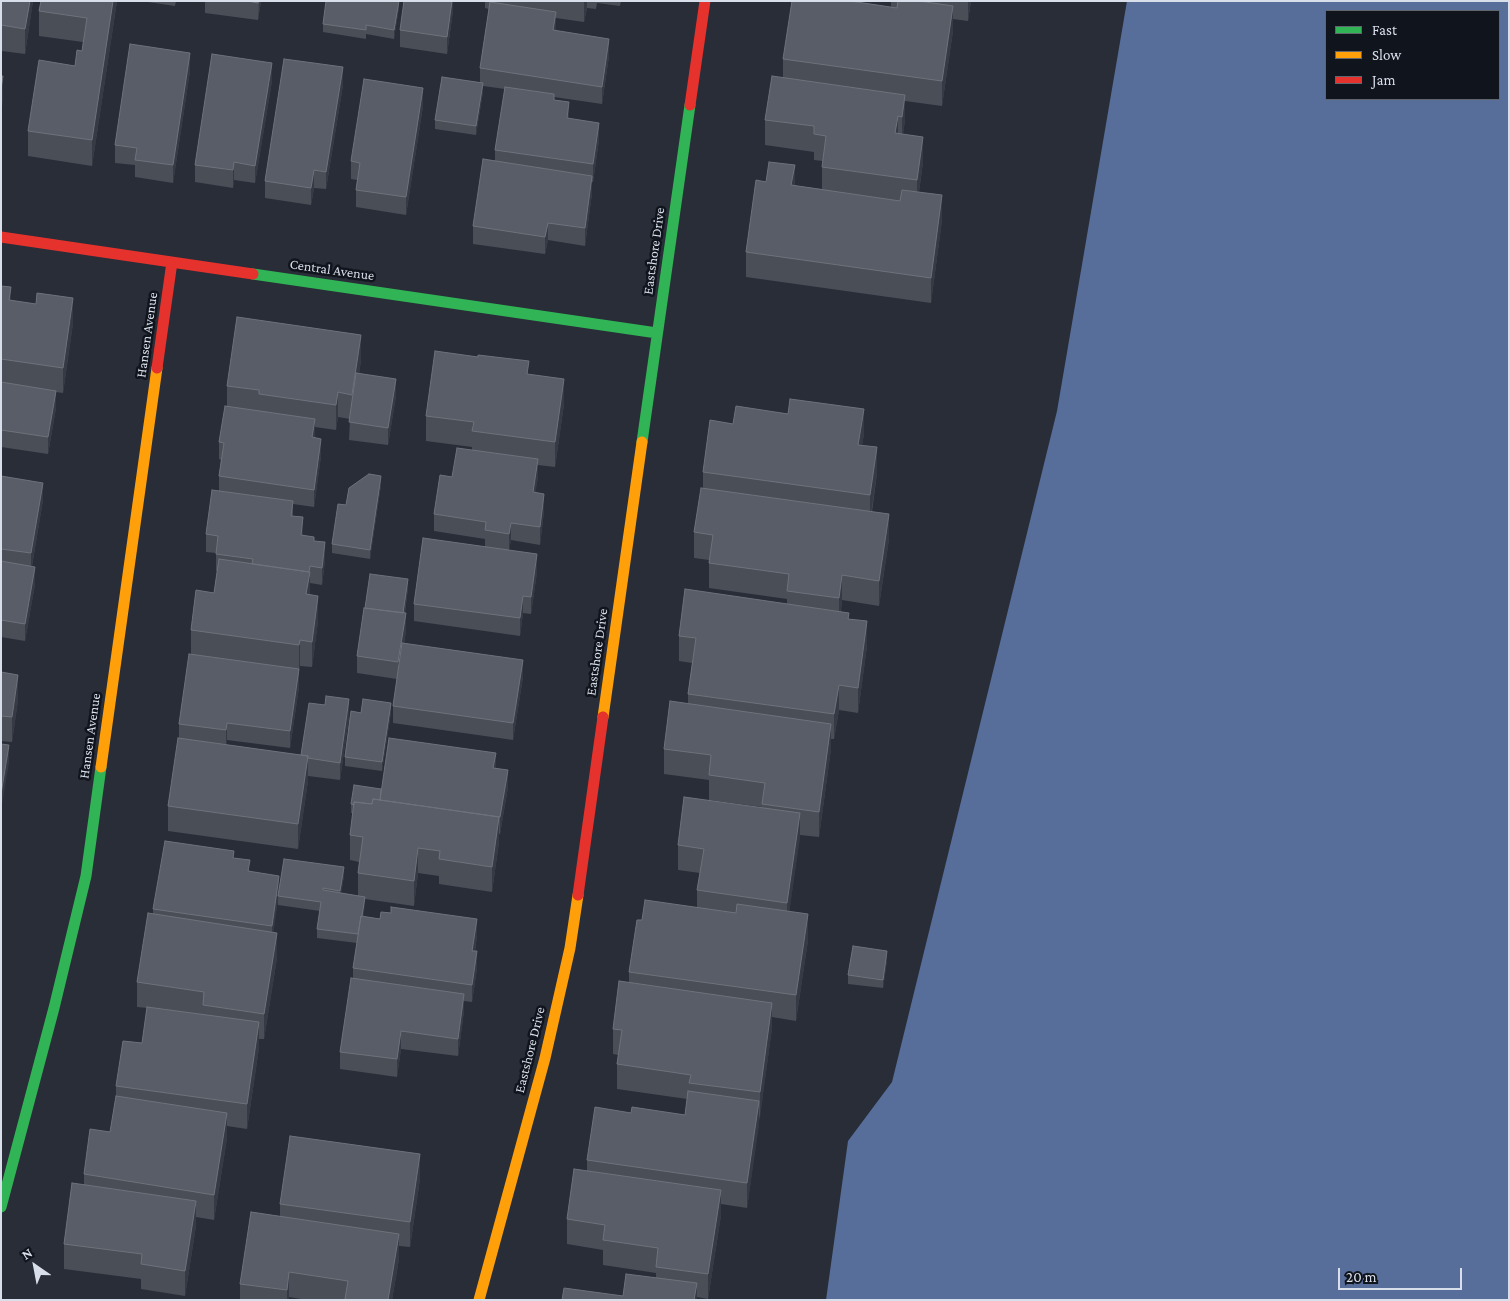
<!DOCTYPE html>
<html>
<head>
<meta charset="utf-8">
<style>
  body { margin:0 }
  #map { position:relative; width:1510px; height:1301px; overflow:hidden; background:#282d38; font-family:"Crimson Pro",serif }
  canvas { display:block }
  .frame { position:absolute; inset:0; border:2px solid #d8deea; pointer-events:none }
  .legend { position:absolute; left:1325px; top:10px; width:175px; height:90px; box-sizing:border-box; background:#10141c; border:1px solid #60656e; margin:0; padding:6px 9px; list-style:none; font-size:15px; color:#d8deea }
  .legend li { display:flex; align-items:center; gap:10px; height:25px }
  .legend b { width:25px; border:1px solid #60656e }
  .north { position:absolute; left:10px; top:1241px; width:50px; height:50px; -webkit-text-stroke:4px #10141c; paint-order:stroke; rotate:327deg; font-size:14px; font-weight:700; line-height:20px; text-align:center; color:#d8deea }
  .north::after { content:''; display:block; margin:auto; width:18px; height:22px; background:#d8deea; clip-path:polygon(50% 0,100% 100%,50% 72%,0 100%) }
  .scale { position:absolute; left:1338px; top:1268px; width:124px; height:22px; box-sizing:border-box; border:2px solid #d8deea; border-top:0; padding-left:6px; font-size:15px; line-height:18px; white-space:nowrap; color:#d8deea; -webkit-text-stroke:4px #10141c; paint-order:stroke }
</style>
</head>
<body>
<div id="map">
<canvas width="1510" height="1301"></canvas>
<div class="frame"></div>
<ul class="legend">
<li><b style="height:6px;background:#30b455"></b>Fast</li>
<li><b style="height:6px;background:#ff9f0a"></b>Slow</li>
<li><b style="height:6px;background:#e5322d"></b>Jam</li>
</ul>
<div class="north">N</div>
<div class="scale">20 m</div>
</div>
<script>
const ctx = document.querySelector('canvas').getContext('2d');
ctx.lineJoin = 'round';
function fillPath(path, color) { ctx.fillStyle = color; ctx.fill(path, 'evenodd'); }
const shape = rows => new Path2D(rows.map(r => 'M' + r).join(''));
function stroke(path, color, width, dash) { ctx.strokeStyle = color; ctx.lineWidth = width; ctx.lineCap = dash ? 'butt' : 'round'; ctx.setLineDash(dash || []); ctx.stroke(path); }
function label(font, color, halo, rows, align = 'center') {
  ctx.font = font + ' "Crimson Pro",serif'; ctx.lineWidth = 5; ctx.setLineDash([]); ctx.textBaseline = 'middle'; ctx.strokeStyle = halo; ctx.fillStyle = color; for (const [text, x, y, turn = 0] of rows) {
    ctx.save(); ctx.translate(x, y); ctx.rotate((+turn || 0) * Math.PI / 180); ctx.textAlign = isNaN(turn) ? turn : align; if (halo) ctx.strokeText(text, 0, 0); ctx.fillText(text, 0, 0); ctx.restore();
  }
}
fillPath(shape([
  [1127,1,1509,1,1509,1300,826,1300,848,1141,892,1082,1057,411],
  [1326,11,1499,11,1499,99,1326,99]
]), '#576d9a');
stroke(shape([
  [253,274,657,333],
  [642,442,690,105],
  [1,1207,54,1008,86,876,101,767]
]), '#30b455', 11);
stroke(shape([
  [603,717,642,442],
  [101,767,157,368],
  [479,1300,545,1058,570,948,578,895]
]), '#ff9f0a', 11);
stroke(shape([
  [690,105,705,1],
  [1,237,253,274],
  [157,368,172,262],
  [578,895,603,717]
]), '#e5322d', 11);
fillPath(shape([
  [1,1,33,1,25,54,2,51,1,69],
  [41,1,117,1,92,166,28,156,28,131,75,66,82,51,83,42,39,36,39,11],
  [141,1,176,1,175,6],
  [205,1,261,1,258,20,205,13],
  [399,1,399,7,394,39,366,34,366,39,323,32,323,24],
  [453,1,453,11,447,54,400,47,400,30],
  [485,1,621,1,620,6,597,3,596,9,587,8,584,22,556,18,556,31,609,56,602,104,554,97,554,100,569,118,599,140,593,182,592,182,592,193,585,246,548,240,545,254,473,244,473,226,495,161,495,150,505,89,483,86,483,92,476,135,435,129,435,120,480,83,480,68,489,9,485,8],
  [891,1,971,1,968,21,953,19,953,31,942,106,905,101,905,120,903,134,923,162,919,192,942,220,931,303,746,277,746,252,766,182,822,189,822,167,823,161,814,160,814,152,765,145,765,120,783,78,783,59,891,7],
  [190,71,173,183,135,177,135,165,115,163,115,145],
  [272,81,255,183,234,180,233,188,195,182,195,165],
  [343,85,326,189,314,188,311,205,265,198,265,181],
  [423,106,406,215,356,207,356,190,357,180,351,179,351,161],
  [1,286,11,301,73,323,63,393,56,392,56,408,48,454,1,447],
  [361,360,359,374,396,396,388,445,349,440,350,419,338,417,336,430,315,427,315,438,321,456,314,507,293,504,293,516,303,536,314,541,325,560,322,585,310,583,310,595,318,621,312,667,300,666,299,670,299,687,290,748,227,740,226,745,301,755,349,717,340,780,308,776,308,781,298,849,168,831,168,806,179,738,179,724,191,654,191,630,214,593,217,571,216,571,216,553,206,552,206,534,219,491,219,476,221,460,219,459,219,442,227,406,227,386],
  [529,374,564,404,555,467,538,465,538,477,535,493,544,511,540,545,511,540,509,550,537,572,531,614,523,613,520,636,414,621,414,604,485,547,485,539,434,531,434,514,452,477,472,450,472,447,426,441,426,416],
  [733,424,864,434,862,445,877,473,872,512,889,539,879,606,842,600,841,611,849,619,867,646,858,713,839,710,834,739,831,739,831,749,819,837,800,835,789,912,808,940,796,1021,772,1017,772,1028,747,1208,721,1204,721,1215,708,1299,697,1297,697,1300,623,1296,656,1278,656,1273,603,1265,603,1250,567,1244,567,1219,587,1171,587,1160,631,1113,685,1115,687,1099,617,1089,617,1064,618,1055,613,1054,613,1029,629,983,629,972,642,920,697,907,697,890,700,873,678,870,678,845,762,807,709,800,709,780,664,774,664,749,688,703,688,694,692,663,679,661,679,636,787,604,787,599,709,588,709,560,694,558,694,532,703,488,703,472],
  [1,476,43,500,32,566,35,584,25,641,1,637],
  [381,485,370,559,332,553,332,544,346,505],
  [408,588,405,613,406,631,404,644,523,677,513,740,393,723,393,706,397,679,357,673,357,656,365,608],
  [1,672,18,700,12,742,1,741],
  [391,712,382,771,345,766,345,757,361,713],
  [496,768,508,787,500,834,499,834,499,842,492,892,439,884,439,876,418,873,414,906,365,899,363,917,477,936,475,951,477,968,472,1002,464,1001,464,1011,458,1056,401,1049,397,1077,340,1069,340,1052,353,978,353,968,357,943,317,938,317,929,320,911,278,905,278,898,273,932,277,958,264,1039,259,1039,259,1048,247,1129,227,1126,227,1138,214,1220,196,1217,196,1226,185,1296,141,1289,141,1279,64,1269,64,1244,84,1185,84,1174,110,1132,116,1096,116,1086,142,1043,147,1008,137,1007,137,982,153,913,153,909,234,858,250,871,279,891,344,876,341,893,358,896,358,873,359,862,350,860,350,835,353,813,351,813,351,804,381,789],
  [887,960,883,988,848,984,848,975],
  [420,1179,410,1247,399,1246,399,1259,392,1300,307,1300,289,1297,289,1300,240,1300,240,1284,280,1216,280,1204]
]), '#4a4e57');
fillPath(shape([
  [30,1,33,1,25,54,25,29],
  [113,1,117,1,92,166,92,140],
  [259,1,261,1,258,20],
  [399,1,399,7,394,39,394,30],
  [452,1,453,1,453,11,447,54,447,37],
  [584,1,587,1,587,8,584,22],
  [968,1,971,1,968,21],
  [953,6,953,31,942,106,942,81],
  [556,12,556,29,553,48,553,30],
  [609,39,609,56,602,104,602,87],
  [2,40,2,65,1,69,1,43],
  [190,53,190,71,173,183,173,165],
  [272,63,272,81,255,183,255,166],
  [343,67,343,85,326,189,326,172],
  [3,76,3,101,1,114,1,89],
  [483,83,483,92,476,135,476,126],
  [423,88,423,106,406,215,406,197],
  [905,95,905,120,902,142,902,117],
  [569,102,569,119,567,118],
  [898,116,898,141,895,133],
  [599,123,599,140,593,182,593,164],
  [923,137,923,162,917,205,917,180],
  [234,162,234,180,233,188,233,170],
  [795,165,795,190,791,185],
  [314,170,314,188,311,205,311,188],
  [592,176,592,193,585,246,585,228],
  [942,195,942,220,931,303,931,278],
  [548,223,548,240,545,254,545,237],
  [11,287,11,312,9,300],
  [73,298,73,323,63,393,63,368],
  [361,335,361,360,352,420,352,395],
  [396,379,396,396,388,445,388,428],
  [564,379,564,404,555,467,555,442],
  [56,391,56,408,48,454,48,437],
  [338,392,338,417,336,430,336,405],
  [864,409,864,434,858,470,858,445],
  [315,419,315,436,312,455,312,437],
  [321,439,321,456,314,507,314,490],
  [877,447,877,473,870,520,870,495],
  [538,459,538,477,533,510,533,492],
  [381,476,381,485,370,559,370,550],
  [43,483,43,500,31,571,31,553],
  [544,494,544,511,540,545,540,527],
  [889,514,889,539,879,606,879,581],
  [303,517,303,534,301,553,301,535],
  [511,523,511,540,509,551,509,534],
  [325,542,325,560,322,585,322,568],
  [537,554,537,572,531,614,531,597],
  [310,566,310,597,306,594],
  [35,567,35,584,25,641,25,624],
  [842,575,842,600,839,623,839,598],
  [408,579,408,588,402,630,402,621],
  [318,596,318,621,312,667,312,642],
  [523,596,523,613,520,636,520,618],
  [406,613,406,631,398,679,398,662],
  [867,621,867,646,858,713,858,688],
  [300,640,300,666,299,670,299,645],
  [523,660,523,677,513,740,513,723],
  [299,669,299,687,290,748,290,731],
  [18,675,18,700,12,742,12,717],
  [839,685,839,710,834,739,834,714],
  [349,699,349,717,340,780,340,763],
  [391,703,391,712,382,771,382,762],
  [227,723,227,740,226,747,226,730],
  [831,724,831,749,819,837,819,812],
  [9,745,9,763,1,811,1,794],
  [496,753,496,770,493,768],
  [308,756,308,781,298,849,298,824],
  [508,770,508,787,500,834,500,817],
  [800,813,800,838,787,928,787,903],
  [499,817,499,842,492,892,492,867],
  [418,848,418,873,414,906,414,881],
  [344,867,344,876,340,900,340,891],
  [279,876,279,893,272,943,272,926],
  [365,897,365,906,359,944,359,935],
  [808,914,808,940,796,1021,796,995],
  [477,919,477,936,472,968,472,951],
  [277,933,277,958,264,1039,264,1014],
  [477,951,477,968,472,1002,472,985],
  [887,951,887,960,883,988,883,980],
  [464,994,464,1011,458,1056,458,1039],
  [772,1003,772,1028,760,1118,760,1092],
  [259,1022,259,1048,247,1129,247,1104],
  [401,1031,401,1049,397,1077,397,1059],
  [759,1101,759,1126,747,1208,747,1183],
  [227,1113,227,1138,214,1220,214,1195],
  [420,1154,420,1179,410,1247,410,1222],
  [721,1190,721,1215,708,1299,708,1274],
  [196,1201,196,1226,185,1296,185,1271],
  [399,1234,399,1259,392,1300,388,1300],
  [289,1272,289,1300,287,1300,287,1290],
  [697,1283,697,1300,694,1300]
]), '#363a44');
const building = shape([
  [1,1,30,1,25,29,1,25,1,1],
  [41,1,113,1,92,140,28,131,39,60,75,66,77,50,82,51,87,18,39,11,41,1],
  [247,1,259,1,258,3,247,1],
  [326,1,399,1,394,30,366,25,366,30,323,24,326,1],
  [404,1,452,1,447,37,400,30,404,1],
  [792,1,850,1,897,8,898,1,919,1,953,6,942,81,783,59,792,1],
  [490,2,556,12,553,30,609,39,602,87,480,68,490,2],
  [130,44,190,53,173,165,135,160,137,148,115,145,130,44],
  [212,54,272,63,255,166,234,162,233,170,195,165,212,54],
  [284,59,343,67,326,172,314,170,311,188,265,181,284,59],
  [1,76,3,76,1,89,1,76],
  [772,76,905,95,902,117,898,116,895,133,923,137,917,180,822,167,826,136,814,134,814,126,765,120,772,76],
  [442,77,483,83,476,126,435,120,442,77],
  [364,79,423,88,406,197,356,190,360,163,351,161,364,79],
  [505,87,554,94,554,100,569,102,567,118,599,123,593,164,495,150,505,87],
  [483,159,592,176,585,228,548,223,545,237,473,226,483,159],
  [769,162,795,165,791,185,900,201,902,190,942,195,931,278,746,252,756,180,766,182,769,162],
  [1,286,11,287,9,300,36,304,37,293,73,298,63,368,1,359,1,286],
  [237,317,361,335,352,395,338,392,336,405,259,394,259,390,227,386,237,317],
  [435,351,478,357,478,355,529,361,527,374,564,379,555,442,472,431,474,422,426,416,435,351],
  [356,373,396,379,388,428,349,422,356,373],
  [1,382,56,391,48,437,1,430,1,382],
  [790,399,864,409,858,445,877,447,870,495,703,472,710,420,733,424,736,406,788,414,790,399],
  [225,406,315,419,312,437,321,439,314,490,219,476,224,443,219,442,225,406],
  [457,448,538,459,533,492,544,494,540,527,511,523,509,534,485,530,486,522,434,514,440,475,452,477,457,448],
  [369,474,381,476,370,550,332,544,338,504,346,505,349,488,369,474],
  [1,476,43,483,31,553,1,549,1,476],
  [701,488,889,514,879,581,842,575,839,598,787,591,789,574,709,563,713,535,694,532,701,488],
  [212,490,293,501,291,516,303,517,301,535,314,537,314,541,325,542,322,568,310,566,309,572,252,564,253,559,216,554,218,536,206,534,212,490],
  [423,538,537,554,531,597,523,596,520,618,414,604,423,538],
  [219,559,310,572,306,594,318,596,312,642,300,640,299,645,191,630,196,590,214,593,219,559],
  [1,561,35,567,25,624,1,620,1,561],
  [370,574,408,579,403,613,365,608,370,574],
  [685,589,849,613,848,619,867,621,858,688,839,685,834,714,688,694,696,638,679,636,685,589],
  [364,608,406,613,398,662,357,656,364,608],
  [402,643,523,660,513,723,393,706,402,643],
  [189,654,299,669,290,731,227,723,226,730,179,724,189,654],
  [1,672,18,675,12,717,1,716,1,672],
  [326,696,349,699,340,763,308,758,308,756,301,755,309,703,325,705,326,696],
  [363,699,391,703,382,762,345,757,351,711,361,713,363,699],
  [670,701,831,724,819,812,762,804,765,783,709,775,711,755,664,749,670,701],
  [178,738,308,756,298,824,168,806,178,738],
  [389,738,496,753,493,768,508,770,500,817,380,800,389,738],
  [1,744,9,745,1,794,1,744],
  [354,785,381,789,380,800,373,799,372,804,354,802,354,805,351,804,354,785],
  [684,797,800,813,787,903,697,890,704,849,678,845,684,797],
  [373,799,499,817,492,867,439,859,440,851,418,848,414,881,358,873,363,837,350,835,354,802,372,804,373,799],
  [165,841,234,851,233,858,250,860,248,871,279,876,272,926,153,909,165,841],
  [284,859,344,867,340,891,323,888,323,890,365,897,362,916,361,916,358,934,317,929,321,902,278,896,284,859],
  [645,900,736,913,737,904,808,914,796,995,629,972,637,920,642,920,645,900],
  [391,907,477,919,472,951,477,951,472,985,353,968,361,916,380,919,381,912,391,913,391,907],
  [148,913,277,933,264,1014,203,1005,204,992,137,982,148,913],
  [853,946,887,951,883,980,848,975,853,946],
  [351,978,464,994,458,1039,401,1031,397,1059,340,1052,351,978],
  [619,981,772,1003,760,1092,689,1083,691,1075,617,1064,622,1030,613,1029,619,981],
  [147,1007,259,1022,247,1104,116,1086,123,1041,142,1043,147,1007],
  [688,1091,759,1101,747,1183,587,1160,595,1107,631,1113,632,1107,685,1115,688,1091],
  [116,1096,227,1113,214,1195,84,1174,90,1129,110,1132,116,1096],
  [290,1136,420,1154,410,1222,280,1204,290,1136],
  [574,1169,721,1190,708,1274,656,1267,658,1248,603,1240,605,1225,567,1219,574,1169],
  [72,1183,196,1201,185,1271,141,1264,142,1254,64,1244,72,1183],
  [251,1212,399,1234,388,1300,351,1300,345,1299,348,1281,289,1272,287,1290,240,1284,251,1212],
  [626,1274,697,1283,694,1300,562,1300,564,1288,623,1296,626,1274]
]);
fillPath(building, '#595d67');
stroke(building, '#6d727b', 1);
label('14px', '#d8deea', '#10141c', [
  ["Eastshore Drive",654,251,-82],
  ["Central Avenue",332,270,8],
  ["Hansen Avenue",147,335,-82],
  ["Eastshore Drive",597,652,-82],
  ["Hansen Avenue",90,736,-82],
  ["Eastshore Drive",530,1050,-76]
]);
</script>
</body>
</html>
